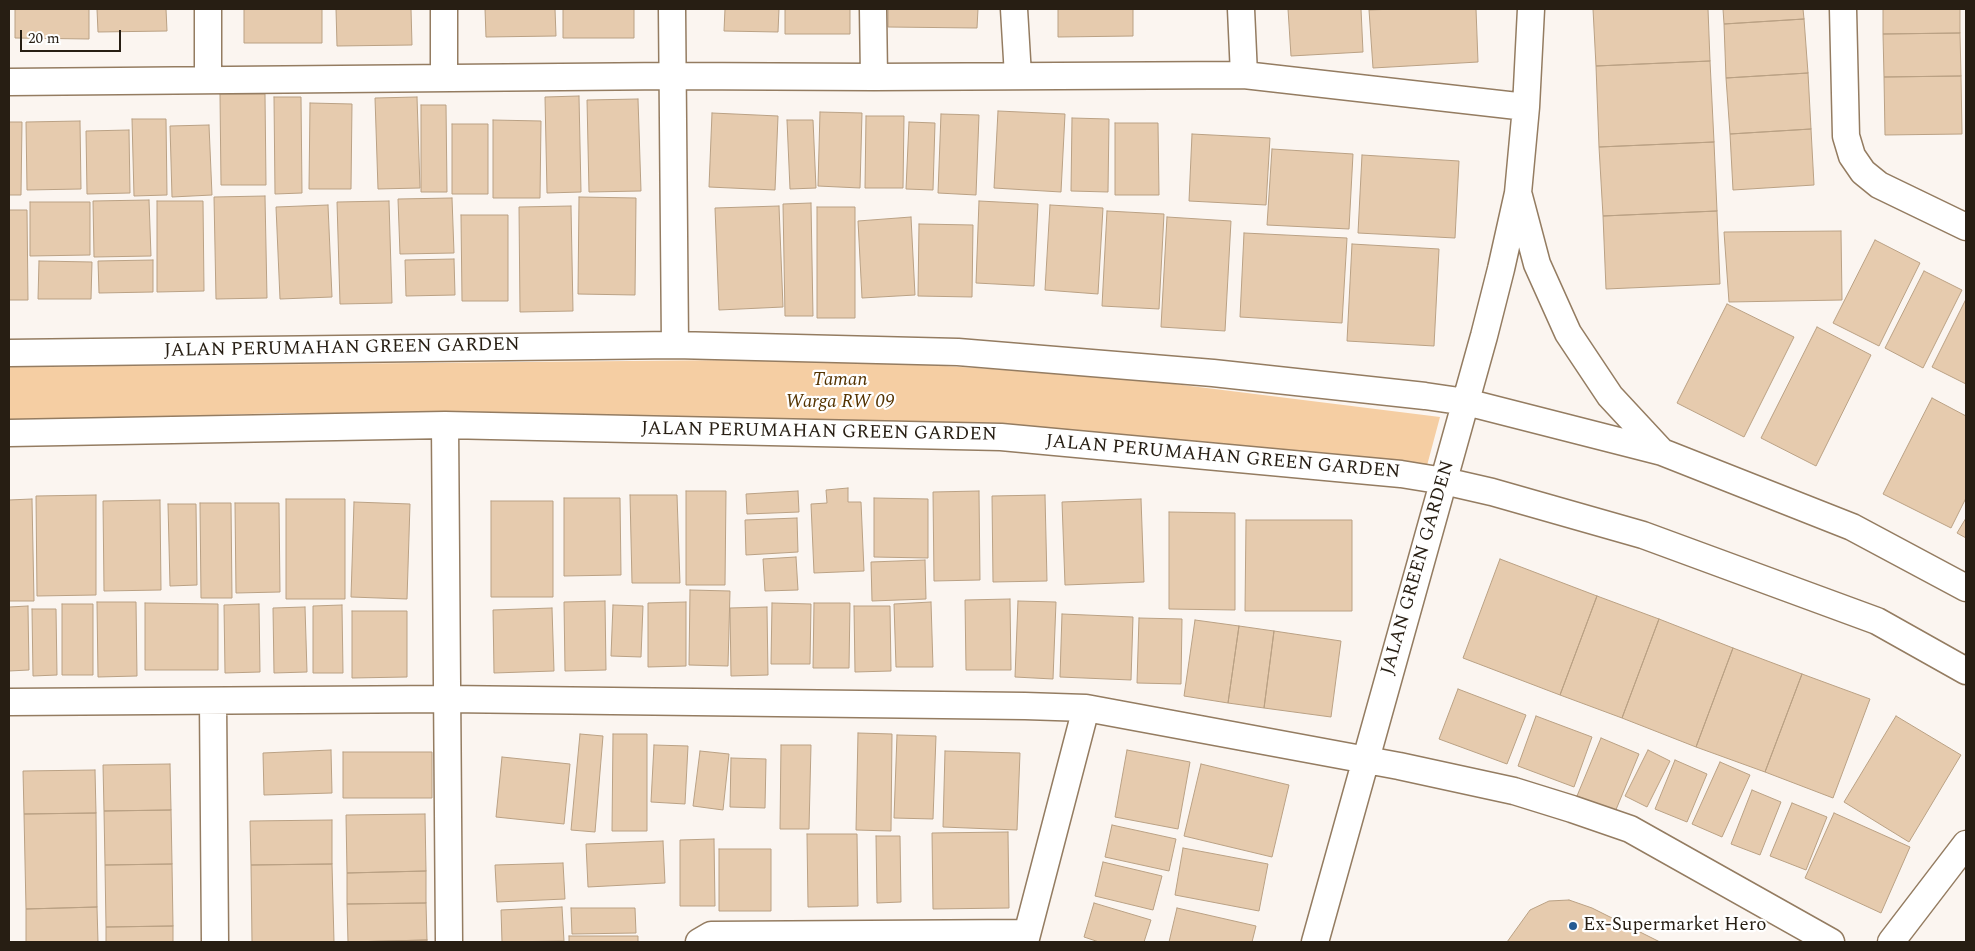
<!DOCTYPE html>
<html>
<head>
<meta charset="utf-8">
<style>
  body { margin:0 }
  #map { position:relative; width:1975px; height:951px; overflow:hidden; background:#fbf5f0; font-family:Spectral,serif }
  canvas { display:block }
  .frame { position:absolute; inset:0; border:10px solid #271e13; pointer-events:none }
  .scale { position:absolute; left:20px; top:30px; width:101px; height:22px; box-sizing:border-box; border:2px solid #271e13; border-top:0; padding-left:6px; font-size:15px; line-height:18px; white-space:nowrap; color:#271e13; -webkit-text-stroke:4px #fff; paint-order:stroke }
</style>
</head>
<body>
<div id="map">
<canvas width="1975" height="951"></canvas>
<div class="frame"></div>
<div class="scale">20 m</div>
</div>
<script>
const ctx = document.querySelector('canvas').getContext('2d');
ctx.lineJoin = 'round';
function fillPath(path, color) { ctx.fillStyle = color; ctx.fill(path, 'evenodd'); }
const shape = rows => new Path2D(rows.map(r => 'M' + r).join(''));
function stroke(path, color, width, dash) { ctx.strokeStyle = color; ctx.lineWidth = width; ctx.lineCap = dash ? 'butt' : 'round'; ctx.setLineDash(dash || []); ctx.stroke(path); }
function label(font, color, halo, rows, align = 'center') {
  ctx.font = font + ' Spectral,serif'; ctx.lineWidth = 4.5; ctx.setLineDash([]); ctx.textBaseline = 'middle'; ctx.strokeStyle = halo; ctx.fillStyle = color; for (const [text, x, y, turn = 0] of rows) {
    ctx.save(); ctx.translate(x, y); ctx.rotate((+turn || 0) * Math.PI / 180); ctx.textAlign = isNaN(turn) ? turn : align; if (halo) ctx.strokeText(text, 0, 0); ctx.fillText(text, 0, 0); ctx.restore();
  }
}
fillPath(shape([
  [835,359,1118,377,1440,417,1425,473,691,419,284,413,9,421,9,367]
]), '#f5cea3');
const building = shape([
  [15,9,89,9,89,39,15,38,15,9],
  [97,9,166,9,167,31,98,32,97,9],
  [244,9,322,9,322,43,244,43,244,9],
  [336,9,411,9,412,45,337,46,336,9],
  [485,9,555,9,556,36,486,37,485,9],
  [563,9,634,9,634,38,563,38,563,9],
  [725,9,779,9,778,32,724,31,725,9],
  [785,9,850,9,850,34,785,34,785,9],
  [888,9,978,9,977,28,888,27,888,9],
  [1058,9,1133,9,1133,36,1058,37,1058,9],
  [1288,9,1361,9,1363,52,1291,56,1288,9],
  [1395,9,1476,9,1478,62,1373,68,1369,10,1395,9],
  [1593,9,1708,9,1710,61,1596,66,1593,9],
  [1723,9,1803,9,1804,19,1724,24,1723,9],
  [1883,9,1960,9,1960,33,1883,34,1883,9],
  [1804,19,1808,73,1726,78,1724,24,1804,19],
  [1960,33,1961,76,1884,77,1883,34,1960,33],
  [1710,61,1714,142,1599,147,1596,66,1710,61],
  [1808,73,1811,129,1730,134,1726,78,1808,73],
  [1961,76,1962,134,1885,135,1884,77,1961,76],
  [220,94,265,94,266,185,221,185,220,94],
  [579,96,581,192,547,193,545,97,579,96],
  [274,97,301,97,302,193,275,194,274,97],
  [417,97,420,188,378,189,375,98,417,97],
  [638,99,641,191,589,192,587,100,638,99],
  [310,103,352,104,351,189,309,189,310,103],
  [421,105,446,105,447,192,421,192,421,105],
  [998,111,1065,114,1061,192,994,188,998,111],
  [820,112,862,113,860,188,818,186,820,112],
  [712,113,778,116,775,190,709,187,712,113],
  [941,114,979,115,976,195,938,193,941,114],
  [866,116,904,116,903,188,865,188,866,116],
  [1072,118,1109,119,1108,192,1071,191,1072,118],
  [132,119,166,119,167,195,134,196,132,119],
  [493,120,541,121,540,198,493,198,493,120],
  [787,120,813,120,816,188,790,189,787,120],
  [80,121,81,189,27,190,26,122,80,121],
  [9,122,22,122,21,195,9,195,9,122],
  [909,122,935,123,933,190,906,189,909,122],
  [1115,123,1158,123,1159,195,1115,195,1115,123],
  [452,124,488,124,488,194,452,194,452,124],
  [209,125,212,195,172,197,170,126,209,125],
  [1811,129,1814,185,1733,190,1730,134,1811,129],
  [129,130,130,193,87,194,86,131,129,130],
  [1192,134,1270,138,1266,205,1189,201,1192,134],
  [1714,142,1717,211,1603,216,1599,147,1714,142],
  [1272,149,1353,154,1349,229,1267,225,1272,149],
  [1362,155,1459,161,1455,238,1358,233,1362,155],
  [265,196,267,298,216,299,214,197,265,196],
  [579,197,636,198,635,295,578,294,579,197],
  [452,198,454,253,400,254,398,199,452,198],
  [149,200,151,256,94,257,93,201,149,200],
  [157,201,203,201,204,291,157,292,157,201],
  [389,201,392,303,340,304,337,202,389,201],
  [979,201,1038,204,1034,286,976,283,979,201],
  [30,202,90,202,90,255,30,256,30,202],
  [811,203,813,316,785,316,783,204,811,203],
  [328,205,332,297,280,299,276,207,328,205],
  [1050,205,1103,208,1098,294,1045,290,1050,205],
  [571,206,573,311,520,312,519,207,571,206],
  [779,206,783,307,719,310,715,208,779,206],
  [817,207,855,207,855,318,817,318,817,207],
  [9,210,27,210,28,300,9,300,9,210],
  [1107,211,1164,214,1159,309,1102,306,1107,211],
  [1717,211,1720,284,1606,289,1603,216,1717,211],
  [461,215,508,215,508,301,462,301,461,215],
  [911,217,915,295,862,298,858,221,911,217],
  [1167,217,1231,221,1225,331,1161,327,1167,217],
  [919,224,973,225,972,297,918,296,919,224],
  [1841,231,1842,300,1729,302,1724,232,1841,231],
  [1244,233,1347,238,1342,323,1240,317,1244,233],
  [1875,240,1920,263,1879,346,1833,323,1875,240],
  [1352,244,1439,249,1434,346,1347,341,1352,244],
  [454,259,455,295,406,296,405,260,454,259],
  [153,260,153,292,99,293,98,261,153,260],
  [39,261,92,262,91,299,38,299,39,261],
  [1924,271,1962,290,1923,368,1885,348,1924,271],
  [1966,299,1966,384,1932,367,1966,299],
  [1727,304,1794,337,1744,437,1677,403,1727,304],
  [1817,327,1871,355,1816,466,1761,438,1817,327],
  [1932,398,1966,416,1966,498,1951,528,1883,494,1932,398],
  [848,488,848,502,861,502,864,571,814,573,811,504,827,503,826,490,848,488],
  [686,491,726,491,725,585,686,585,686,491],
  [798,491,799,512,747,514,746,494,798,491],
  [979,491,980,580,934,581,933,492,979,491],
  [96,495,96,595,37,596,36,496,96,495],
  [630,495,677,495,680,583,632,583,630,495],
  [1045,495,1047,581,993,582,992,496,1045,495],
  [564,498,620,498,621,575,564,576,564,498],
  [874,498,928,499,928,558,874,557,874,498],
  [32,499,34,601,9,601,9,500,32,499],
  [286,499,345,499,345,599,286,599,286,499],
  [1141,499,1144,582,1065,585,1062,502,1141,499],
  [160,500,161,590,104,591,103,501,160,500],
  [491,501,553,501,553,597,491,597,491,501],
  [354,502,410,504,407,599,351,597,354,502],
  [200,503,231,503,232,598,201,598,200,503],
  [235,503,279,503,280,592,236,593,235,503],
  [168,504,196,504,197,585,170,586,168,504],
  [1169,512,1235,513,1235,610,1169,609,1169,512],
  [797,518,798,552,746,555,745,520,797,518],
  [1966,518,1966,538,1957,533,1966,518],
  [1246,520,1352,520,1352,611,1245,611,1246,520],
  [796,557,798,590,765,591,763,559,796,557],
  [1500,559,1597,596,1560,695,1463,658,1500,559],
  [925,560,926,599,872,601,871,562,925,560],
  [690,590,730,591,728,666,689,665,690,590],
  [1597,596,1659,619,1622,718,1560,695,1597,596],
  [1010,599,1011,670,966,670,965,600,1010,599],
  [605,601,606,670,565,671,564,602,605,601],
  [1018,601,1056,602,1053,679,1015,677,1018,601],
  [97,602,136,602,137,676,98,677,97,602],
  [686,602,686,666,648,667,648,603,686,602],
  [931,602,933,667,896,667,894,604,931,602],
  [145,603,218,604,218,670,145,670,145,603],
  [772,603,811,604,810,664,771,664,772,603],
  [814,603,850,603,849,668,813,668,814,603],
  [62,604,93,604,93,675,62,675,62,604],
  [259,604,260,672,225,673,224,605,259,604],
  [342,605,343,673,313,673,313,606,342,605],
  [613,605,643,606,641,657,611,656,613,605],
  [28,606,29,670,9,671,9,607,28,606],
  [854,606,890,606,891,671,855,672,854,606],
  [305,607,307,672,274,673,273,608,305,607],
  [767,607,768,675,731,676,730,608,767,607],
  [552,608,554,671,494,673,493,610,552,608],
  [32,609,56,609,57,675,33,676,32,609],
  [352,611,407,611,407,677,352,678,352,611],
  [1062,614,1133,617,1131,680,1060,677,1062,614],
  [1139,618,1182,619,1181,684,1137,683,1139,618],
  [1659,619,1733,648,1696,747,1622,718,1659,619],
  [1195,620,1239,626,1228,703,1184,696,1195,620],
  [1239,626,1274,631,1264,708,1228,703,1239,626],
  [1274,631,1341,641,1331,717,1264,708,1274,631],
  [1733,648,1802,674,1765,772,1696,747,1733,648],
  [1802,674,1870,699,1833,798,1765,772,1802,674],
  [1458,689,1526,715,1507,764,1439,739,1458,689],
  [1536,716,1592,737,1574,787,1518,766,1536,716],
  [1896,716,1961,755,1909,842,1844,802,1896,716],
  [858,733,892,734,891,831,856,830,858,733],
  [580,734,603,736,595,832,571,830,580,734],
  [613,734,647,734,647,831,612,831,613,734],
  [897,735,936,736,933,819,894,818,897,735],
  [1601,738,1639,754,1615,812,1577,796,1601,738],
  [654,745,688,746,685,804,651,802,654,745],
  [781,745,811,745,809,829,780,829,781,745],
  [331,750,332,793,264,795,263,753,331,750],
  [1127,750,1190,762,1178,829,1115,817,1127,750],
  [1648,750,1670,761,1647,807,1625,796,1648,750],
  [700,751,729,754,723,810,693,806,700,751],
  [945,751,1020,753,1017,830,943,827,945,751],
  [343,752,432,752,432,798,343,798,343,752],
  [502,757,570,764,564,824,496,817,502,757],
  [731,758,766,759,765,808,730,807,731,758],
  [1675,760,1707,774,1687,822,1655,809,1675,760],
  [1720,762,1750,775,1722,837,1692,824,1720,762],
  [170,764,171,810,104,811,103,765,170,764],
  [1201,764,1289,785,1272,857,1184,836,1201,764],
  [95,770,96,813,24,814,23,771,95,770],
  [1752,790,1781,802,1760,855,1731,844,1752,790],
  [1792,803,1827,817,1806,870,1770,856,1792,803],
  [171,810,172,864,105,865,104,811,171,810],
  [96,813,97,907,26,909,24,814,96,813],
  [1834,813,1910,847,1881,913,1805,878,1834,813],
  [425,814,426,871,347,873,346,815,425,814],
  [332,820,332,864,251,865,250,821,332,820],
  [1112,825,1176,839,1169,871,1105,857,1112,825],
  [1008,832,1009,908,933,909,932,833,1008,832],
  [807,834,857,834,858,906,808,907,807,834],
  [876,836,900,836,901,902,877,903,876,836],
  [714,839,715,906,680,906,680,840,714,839],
  [663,841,665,883,588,887,586,844,663,841],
  [1183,848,1268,864,1259,911,1175,895,1183,848],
  [719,849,771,849,771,911,719,911,719,849],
  [1103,862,1162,876,1153,910,1095,896,1103,862],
  [563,863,565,899,497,902,495,865,563,863],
  [172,864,173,926,106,927,105,865,172,864],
  [332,864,334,942,252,942,251,865,332,864],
  [426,871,426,903,347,904,347,873,426,871],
  [1569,900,1592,908,1660,942,1507,942,1530,910,1549,901,1569,900],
  [426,903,427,940,348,942,347,904,426,903],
  [1094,903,1151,920,1144,942,1099,942,1084,937,1094,903],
  [97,907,98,942,26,942,26,909,97,907],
  [562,907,564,941,502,942,501,910,562,907],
  [571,908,635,908,636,933,572,934,571,908],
  [1177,908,1256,926,1252,942,1169,942,1177,908],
  [173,926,173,942,106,942,106,927,173,926],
  [569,936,638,936,638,942,569,942,569,936],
  [427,940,427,942,348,942,427,940]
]);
fillPath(building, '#e6cbae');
stroke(building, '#baa184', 1);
const street = shape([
  [208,9,208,80],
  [444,9,444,78],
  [672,9,675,345],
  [873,9,874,77],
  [1014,9,1018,76],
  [1241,9,1244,75],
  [1843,9,1846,136,1852,156,1863,172,1879,185,1966,227],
  [9,82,672,76,874,77,1244,75,1526,107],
  [1519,196,1537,264,1568,333,1610,396,1662,452],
  [9,353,675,345,958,352,1213,373,1425,396,1466,402,1662,452,1852,527,1966,588],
  [445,425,449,942],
  [9,433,445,425,1001,437,1401,474,1444,481,1492,492,1643,535,1877,621,1966,671],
  [213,701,215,942],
  [9,702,447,699,1025,706,1086,708,1399,766,1514,791,1572,809,1630,829,1831,942],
  [699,942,711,935,1027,933],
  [1025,942,1086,708],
  [1315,942,1484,336,1501,269,1518,193,1526,107,1531,9],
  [1891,942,1966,844]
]);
stroke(street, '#947c61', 29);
stroke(street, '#fff', 26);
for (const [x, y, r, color] of [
  [1573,926,5,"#255b93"]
]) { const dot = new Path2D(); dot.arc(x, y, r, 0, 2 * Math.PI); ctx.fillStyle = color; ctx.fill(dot); stroke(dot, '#fff', 2); }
label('19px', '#271e13', '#fff', [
  ["JALAN PERUMAHAN GREEN GARDEN",342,349,-1],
  ["JALAN PERUMAHAN GREEN GARDEN",819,433,1],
  ["JALAN PERUMAHAN GREEN GARDEN",1223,458,5],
  ["JALAN GREEN GARDEN",1419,568,-74]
]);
label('italic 19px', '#543301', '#fff', [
  ["Taman",840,381],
  ["Warga RW 09",840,403]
]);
label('19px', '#271e13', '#fff', [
  ["Ex-Supermarket Hero",1583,926]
], 'left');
</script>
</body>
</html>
